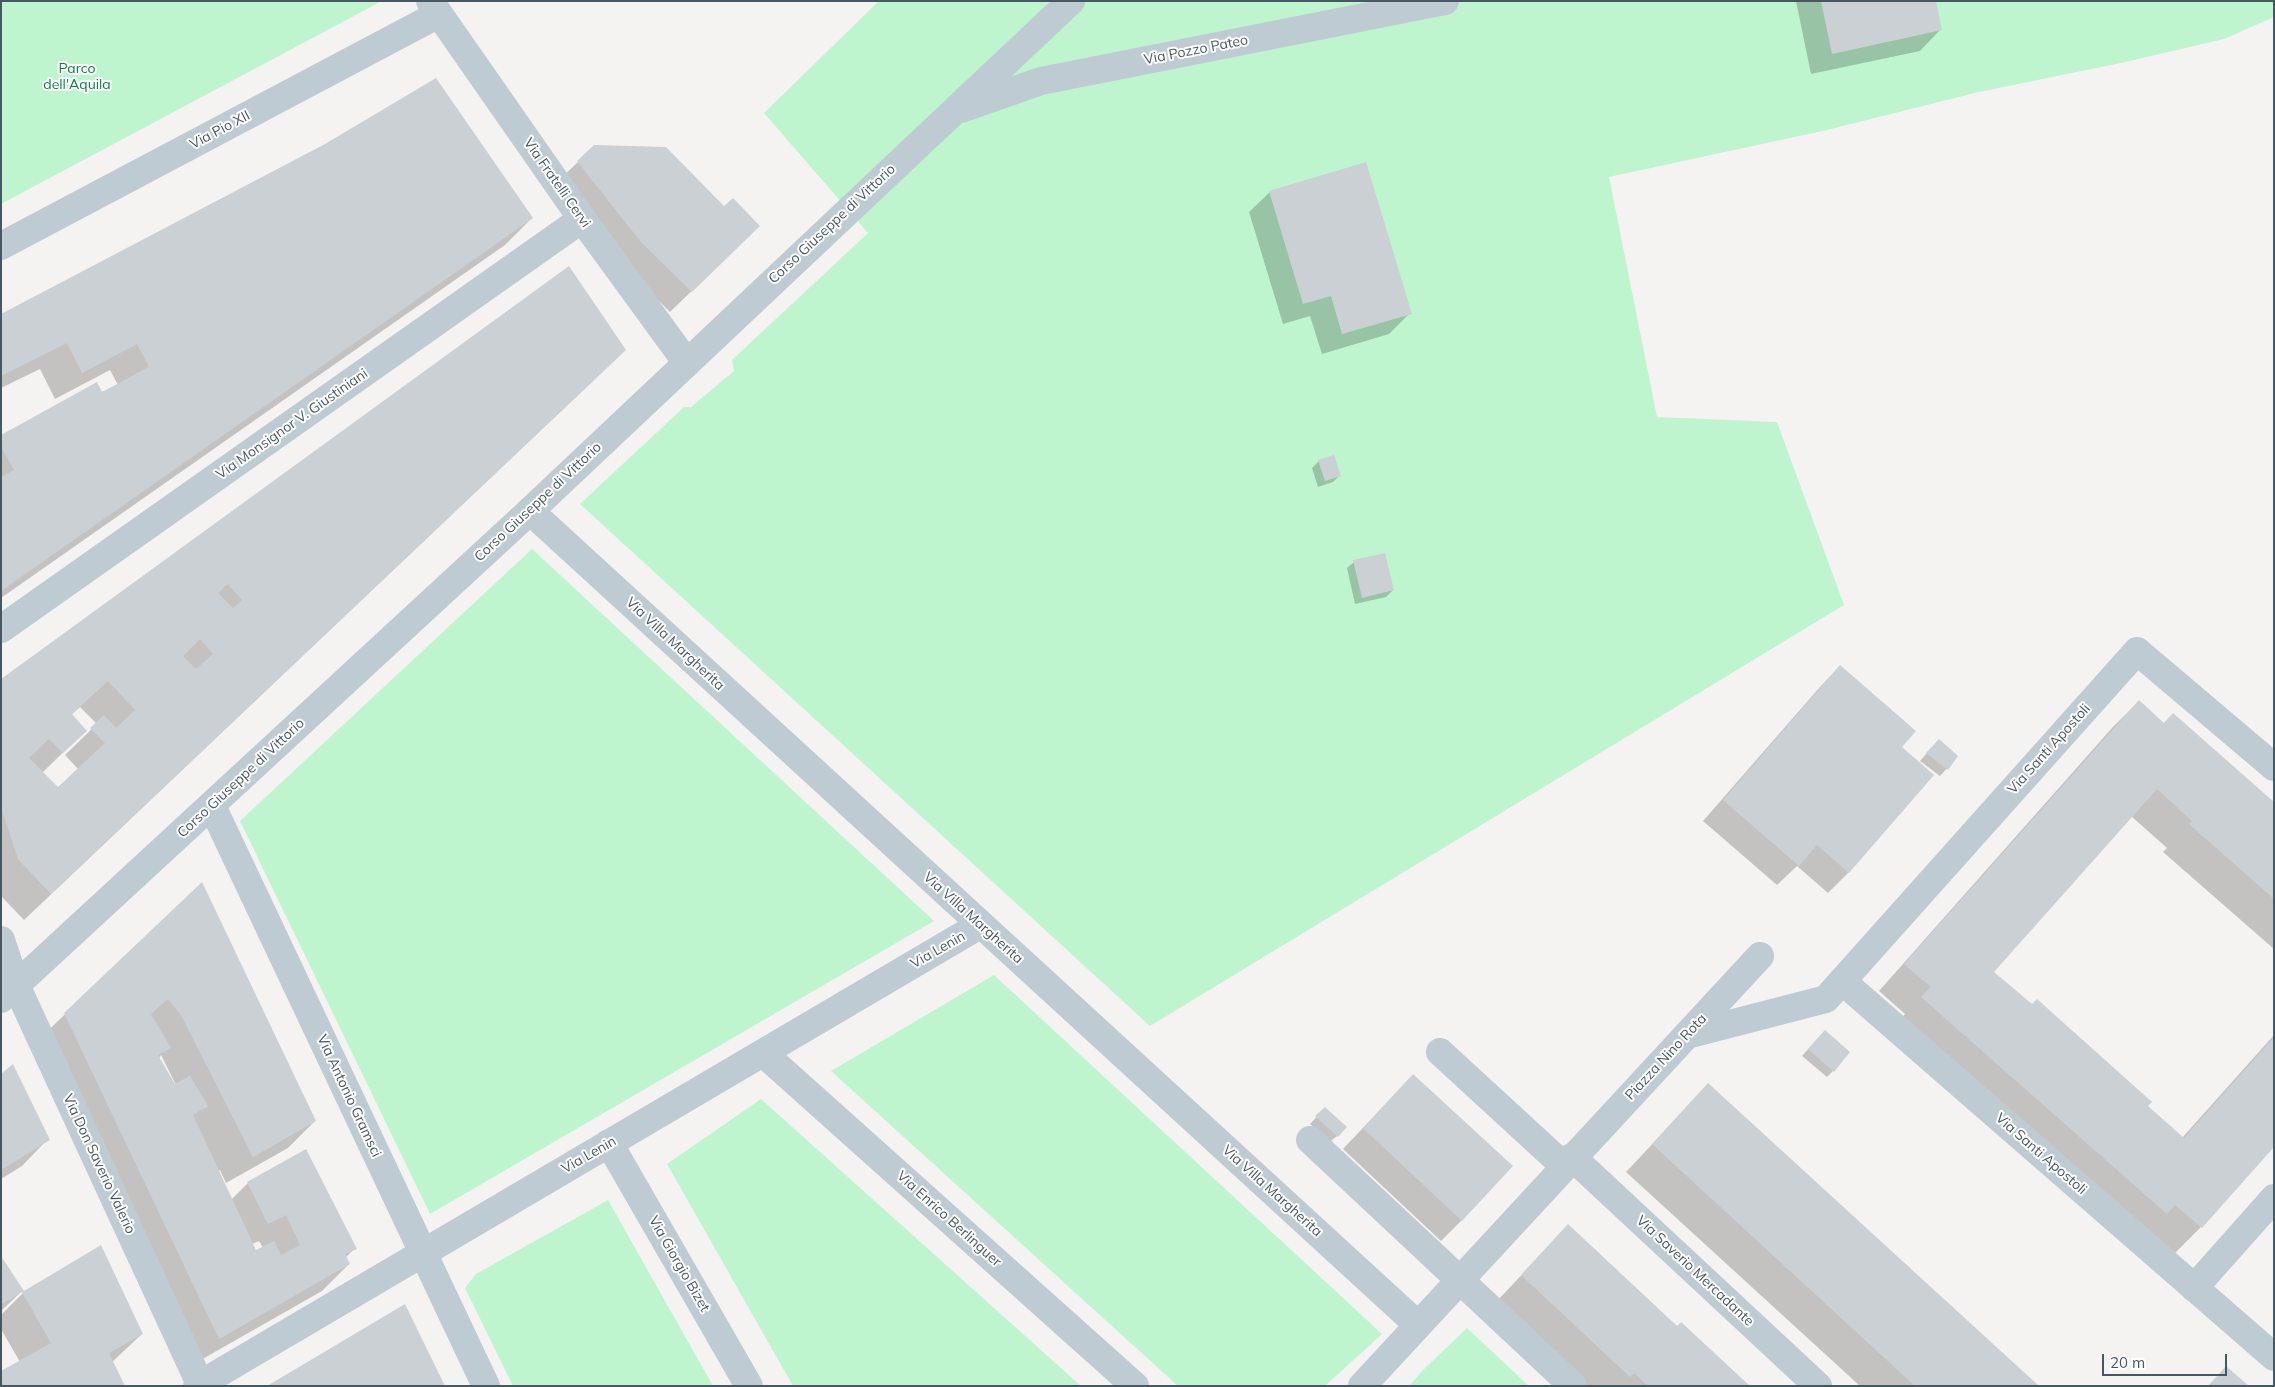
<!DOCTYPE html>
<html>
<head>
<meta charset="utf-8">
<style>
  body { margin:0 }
  #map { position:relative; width:2275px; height:1387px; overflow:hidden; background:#f5f2f2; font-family:Mulish,sans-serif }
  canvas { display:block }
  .frame { position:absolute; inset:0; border:2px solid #475863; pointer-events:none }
  .scale { position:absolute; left:2102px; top:1354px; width:125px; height:22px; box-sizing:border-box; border:2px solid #475863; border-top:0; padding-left:6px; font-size:15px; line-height:18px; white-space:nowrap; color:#475863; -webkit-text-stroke:4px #fff; paint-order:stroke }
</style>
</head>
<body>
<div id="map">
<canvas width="2275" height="1387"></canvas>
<div class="frame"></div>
<div class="scale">20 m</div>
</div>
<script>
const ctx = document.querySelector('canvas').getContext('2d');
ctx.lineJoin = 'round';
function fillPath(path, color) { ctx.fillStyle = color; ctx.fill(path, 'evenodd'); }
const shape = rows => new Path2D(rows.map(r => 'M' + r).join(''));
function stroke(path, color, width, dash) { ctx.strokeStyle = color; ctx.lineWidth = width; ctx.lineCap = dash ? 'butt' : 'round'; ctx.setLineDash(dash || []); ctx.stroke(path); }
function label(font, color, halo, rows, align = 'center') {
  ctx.font = font + ' Mulish,sans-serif'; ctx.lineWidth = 4; ctx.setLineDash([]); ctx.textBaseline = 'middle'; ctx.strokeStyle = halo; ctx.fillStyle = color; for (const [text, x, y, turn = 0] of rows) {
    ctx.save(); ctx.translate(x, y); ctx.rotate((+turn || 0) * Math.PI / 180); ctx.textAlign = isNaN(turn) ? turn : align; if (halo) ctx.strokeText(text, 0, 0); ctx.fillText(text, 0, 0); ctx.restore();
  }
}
fillPath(shape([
  [1,1,382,1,1,204],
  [879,1,2274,1,2274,17,2224,39,2121,63,1979,92,1827,130,1609,177,1657,417,1777,422,1844,605,1150,1026,580,504,684,407,691,407,734,371,732,360,868,233,764,113],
  [532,549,934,921,430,1214,240,821],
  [994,975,1382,1334,1325,1386,1178,1386,831,1071],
  [761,1099,1081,1386,793,1386,667,1164],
  [608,1200,713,1386,513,1386,465,1288,476,1274],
  [1467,1328,1529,1386,1409,1386,1422,1371]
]), '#bef5cf');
fillPath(shape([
  [1796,1,1935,1,1940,30,1920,51,1811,74],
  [578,162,738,246,670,312,621,263,557,182],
  [1270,192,1410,313,1389,334,1322,354,1310,316,1283,324,1249,212],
  [532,218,505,245,1,598,1,436,118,385,110,370,55,399,40,369,1,388,1,316],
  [598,376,24,920,1,896,1,681],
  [80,707,97,724,65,755,78,769,58,789,42,773,85,731,71,715],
  [1319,461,1340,475,1333,482,1318,487,1312,468],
  [1354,562,1393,590,1386,597,1355,604,1347,568],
  [1840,666,1849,872,1828,893,1797,866,1777,885,1703,821,1820,687],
  [2139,701,2163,724,2274,804,2274,949,2163,852,2167,848,2131,816,1993,972,2182,1138,2274,1035,2274,1145,2201,1227,2174,1254,1896,1025,1905,1014,1879,991,2112,728],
  [1932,747,1957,757,1940,776,1920,761],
  [202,884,315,1121,288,1148,226,1183,220,1170,218,1171,231,1200,248,1183,355,1248,345,1258,349,1264,322,1291,192,1365,38,1040],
  [161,1055,176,1085,174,1086,159,1058],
  [259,1241,263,1248,256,1252,252,1244],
  [1818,1038,1833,1071,1827,1077,1802,1056],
  [1413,1075,1462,1220,1441,1241,1343,1149],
  [1,1076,48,1139,22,1166,1,1179],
  [1708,1085,2037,1386,1860,1386,1626,1172],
  [1325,1108,1337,1136,1330,1142,1310,1124],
  [1568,1226,1677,1328,1748,1386,1585,1386,1496,1302],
  [100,1247,142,1334,112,1362,20,1362,1,1329,1,1315,23,1293],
  [1,1258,22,1291,1,1311]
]), '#0003');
fillPath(shape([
  [1821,1,1936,1,1942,30,1832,54],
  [436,78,533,218,1,591,1,477,14,470,1,447,1,435,97,382,102,392,149,367,137,344,82,373,67,343,1,376,1,314,325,144],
  [594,145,666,147,724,206,733,198,760,226,692,292,641,242,577,161],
  [1366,162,1412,314,1342,334,1331,296,1303,304,1269,191],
  [569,266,626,350,51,894,18,859,1,807,1,679],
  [228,584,242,600,233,608,218,593],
  [200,639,213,654,196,669,183,656],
  [108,681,135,710,116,728,104,715,90,728,105,743,58,787,29,758,49,739,63,753,87,731,72,714],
  [1334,455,1341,476,1325,481,1318,460],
  [1385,553,1394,590,1362,598,1353,560],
  [1840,665,1916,731,1902,747,1934,775,1849,873,1817,845,1799,866,1723,800],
  [2139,700,2164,723,2173,713,2274,802,2274,899,2189,824,2192,821,2157,789,1994,972,2032,1004,2037,999,2152,1102,2148,1106,2184,1138,2274,1037,2274,1147,2202,1228,2175,1205,2167,1214,1921,997,1931,987,1904,964],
  [1939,739,1958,756,1948,770,1926,753],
  [202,882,316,1121,253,1157,181,1015,168,999,151,1014,171,1048,158,1055,175,1084,190,1076,208,1106,193,1115,256,1250,274,1241,281,1255,300,1245,286,1215,268,1224,247,1182,306,1149,357,1249,345,1254,350,1264,219,1339,64,1013],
  [1825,1030,1850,1052,1834,1072,1808,1049],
  [13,1064,50,1140,1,1170,1,1074],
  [1413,1074,1513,1166,1462,1221,1363,1128],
  [1708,1083,2039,1386,1915,1386,1652,1144],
  [1325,1107,1347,1127,1338,1137,1315,1116],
  [1568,1224,1677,1326,1681,1322,1750,1386,1648,1386,1634,1373,1630,1377,1521,1275],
  [101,1245,143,1334,109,1353,125,1386,1,1386,1,1371,51,1343,22,1292,1,1304,1,1256,24,1291],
  [405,1304,445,1386,267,1386],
  [2226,1366,2249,1386,2208,1386]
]), '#cbd0d5');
stroke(shape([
  [430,1,582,219,687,363],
  [1,246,439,14],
  [530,511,1418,1325],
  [1,629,582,219],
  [212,806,486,1386],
  [1,940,16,985,201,1386],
  [1842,981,2274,1357],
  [1687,1035,1826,999,2137,651,2274,767],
  [1440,1052,1564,1166],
  [763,1053,1135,1386],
  [1310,1140,1573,1386],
  [609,1143,749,1386],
  [1572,1157,1818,1386],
  [2194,1288,2274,1198],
  [197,1386,980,925],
  [1362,1386,1760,956]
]), '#bfcbd3', 28);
stroke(shape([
  [961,109,1041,81,1445,1],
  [1,999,530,511,1071,1]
]), '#bfcbd3', 28);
label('14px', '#475863', '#fff', [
  ["Via Pozzo Pateo",1196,50,-11],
  ["Via Pio XII",220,130,-28],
  ["Via Fratelli Cervi",557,183,55],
  ["Corso Giuseppe di Vittorio",832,224,-43],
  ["Via Monsignor V. Giustiniani",292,424,-35],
  ["Corso Giuseppe di Vittorio",538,502,-43],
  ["Via Villa Margherita",675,644,43],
  ["Via Santi Apostoli",2049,749,-48],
  ["Corso Giuseppe di Vittorio",241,778,-43],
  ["Via Villa Margherita",973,918,42],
  ["Via Lenin",938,950,-30],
  ["Piazza Nino Rota",1666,1057,-47],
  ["Via Antonio Gramsci",349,1096,65],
  ["Via Santi Apostoli",2041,1154,41],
  ["Via Lenin",589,1155,-30],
  ["Via Don Saverio Valerio",99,1164,65],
  ["Via Villa Margherita",1272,1191,42],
  ["Via Enrico Berlinguer",949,1219,42],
  ["Via Giorgio Bizet",679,1264,60],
  ["Via Saverio Mercadante",1695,1271,43]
]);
label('14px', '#0c833f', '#fff', [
  ["Parco",77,69],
  ["dell'Aquila",77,85]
]);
</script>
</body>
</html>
